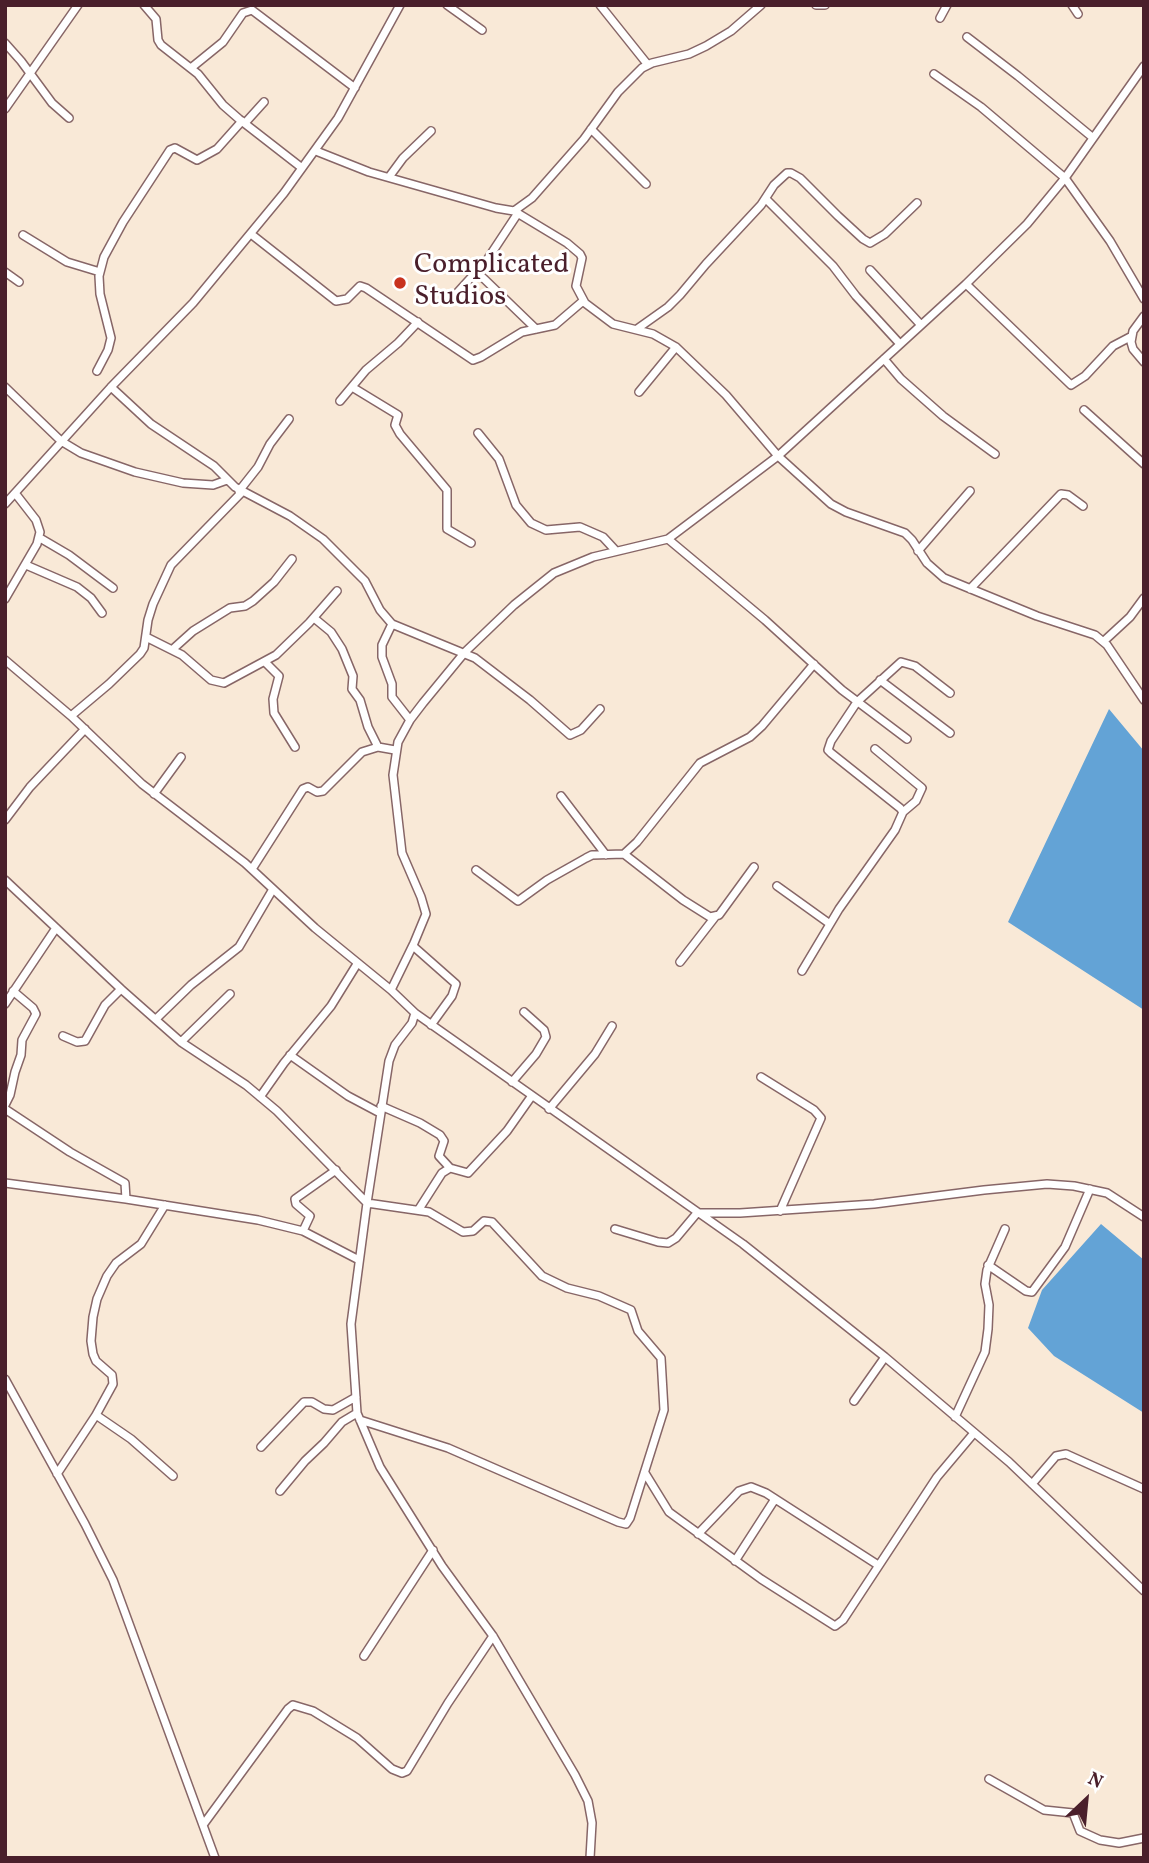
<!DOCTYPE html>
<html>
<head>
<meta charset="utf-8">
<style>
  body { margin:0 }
  #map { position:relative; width:1149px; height:1863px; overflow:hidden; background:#f9e9d7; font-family:Vollkorn,serif }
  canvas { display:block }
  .frame { position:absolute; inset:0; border:7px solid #4a1f2b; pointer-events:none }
  .north { position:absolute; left:1051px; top:1765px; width:70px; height:70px; -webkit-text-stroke:5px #fff; paint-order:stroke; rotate:26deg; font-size:19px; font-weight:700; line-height:28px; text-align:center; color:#4a1f2b }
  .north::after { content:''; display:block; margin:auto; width:24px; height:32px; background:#4a1f2b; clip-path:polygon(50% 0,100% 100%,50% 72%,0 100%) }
</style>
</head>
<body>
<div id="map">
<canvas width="1149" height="1863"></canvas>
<div class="frame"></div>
<div class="north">N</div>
</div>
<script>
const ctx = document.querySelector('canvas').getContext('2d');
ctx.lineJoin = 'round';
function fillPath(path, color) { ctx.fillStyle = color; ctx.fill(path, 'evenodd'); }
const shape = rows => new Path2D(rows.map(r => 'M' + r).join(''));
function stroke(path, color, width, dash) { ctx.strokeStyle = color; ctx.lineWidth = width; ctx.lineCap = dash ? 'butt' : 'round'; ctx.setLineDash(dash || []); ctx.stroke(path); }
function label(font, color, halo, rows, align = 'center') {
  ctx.font = font + ' Vollkorn,serif'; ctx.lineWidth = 6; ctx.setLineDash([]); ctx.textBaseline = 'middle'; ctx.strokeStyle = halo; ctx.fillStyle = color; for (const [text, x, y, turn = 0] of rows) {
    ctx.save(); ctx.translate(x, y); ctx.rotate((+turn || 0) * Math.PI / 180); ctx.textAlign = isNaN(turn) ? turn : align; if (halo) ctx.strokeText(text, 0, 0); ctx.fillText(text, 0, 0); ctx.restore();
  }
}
fillPath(shape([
  [1109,709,1144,751,1144,1010,1008,922],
  [1101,1224,1144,1260,1144,1413,1054,1356,1028,1328,1042,1290]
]), '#63a3d6');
const minor = shape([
  [144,5,156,19,158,40,161,45,198,74,223,105,239,119,302,168],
  [447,5,482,30],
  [600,5,648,65],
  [816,5,825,5],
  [1072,5,1078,14],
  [940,18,947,5],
  [967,37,1018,76,1092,137],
  [5,43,21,61,52,103,69,118],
  [191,68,223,42,243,13,252,10,355,88],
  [934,74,981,107,1065,178,1110,241,1144,299],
  [5,109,78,5],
  [245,123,264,102],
  [591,129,646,184],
  [316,151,369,172,496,208,514,211,532,198,584,139,618,92,642,68,652,63,689,54,706,46,731,31,761,5],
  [389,177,403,158,431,131],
  [766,199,833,266,856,296,900,344],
  [514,211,567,243,580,254,582,258,576,286,585,303,613,324,653,334,676,347,726,395,778,456,831,504,846,512,905,533,912,540,927,563,944,578,1037,616,1095,635,1107,645,1144,700],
  [251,234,336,301,347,299,360,286,366,288,473,360,481,357,522,332,555,325,583,301],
  [23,235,67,262,100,272],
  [870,270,921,325],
  [5,272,19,282],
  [477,272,536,329],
  [966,284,1071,385,1085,376,1113,346,1132,336],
  [456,294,487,260,518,213],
  [1144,316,1133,331,1131,342,1133,349,1144,362],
  [637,329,668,307,680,295,706,264,761,205,774,185,787,173,791,173,800,178,838,216,863,239,870,243,885,234,917,203],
  [884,359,901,379,943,416,995,454],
  [97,371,108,350,111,338,100,294,99,276,104,257,123,222,170,150,175,148,197,160,217,149,242,121],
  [5,387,61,441,81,453,135,472,183,483,213,485,227,480],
  [111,387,151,424,214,466,235,487,290,516,323,539,365,581,380,610,392,624,475,658,530,700,570,735,581,730,600,709],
  [352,387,398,415,395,425,400,434,447,490,447,529,471,543],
  [639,392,676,347],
  [340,401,366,370,398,343,418,322],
  [1084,410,1144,464],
  [478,433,499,459,516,505,531,523,546,530,580,527,603,537,616,551],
  [239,491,258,467,270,444,289,419],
  [5,504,111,387,193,303,284,193,338,118,400,5],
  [40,538,69,555,113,588],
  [668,539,765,620,842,690,907,739],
  [918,551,970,491],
  [26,565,77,587,91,598,102,613],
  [970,589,1061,494,1068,495,1083,506],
  [5,599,37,544,40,532,36,520,15,493],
  [314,618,331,632,342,649,353,676,352,689,360,700,368,727,378,747],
  [392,624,382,645,382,657,392,684,392,697,410,720],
  [146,637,182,655,211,680,224,683,276,655,309,623,337,591],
  [1104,641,1130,617,1144,598],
  [173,649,193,631,230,608,245,606,253,601,274,582,292,559],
  [5,660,71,716,142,784,245,863,315,928,391,990,415,1013,412,1023,395,1045,389,1061,367,1203,351,1324,357,1413,380,1467,442,1566,493,1636,575,1775,588,1801,592,1823,590,1858],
  [265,662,279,676,273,699,274,713,295,747],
  [880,680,950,733],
  [71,716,109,684,140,654,144,648,148,620,153,604,171,565,242,492],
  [875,749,922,788,916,801,903,812],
  [154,794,181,757],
  [561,796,606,855],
  [5,820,30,787,85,729],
  [624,854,683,900,710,917,719,915,754,867],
  [252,869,303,789,308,787,317,792,323,791,362,752,378,747,395,750],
  [476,870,518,901,547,880,586,858,592,855,624,854,637,842,700,763,750,737,762,726,814,664],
  [5,880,121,989,181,1042,246,1085,277,1111,367,1203,429,1212,463,1232,473,1231,484,1221,492,1222,542,1276,567,1288,599,1296,631,1310,638,1331,661,1358,664,1410,630,1518,626,1524,618,1522,448,1448,360,1420],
  [777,886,830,924],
  [413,946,456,984,452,996,431,1025],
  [680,962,715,917],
  [802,971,839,909,895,830,903,812,900,808,831,753,828,750,831,741,857,702,901,662,915,666,950,693],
  [391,990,414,943,426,914,421,897,402,853,393,775,398,742,410,720,423,703,465,652,514,605,554,573,593,557,668,539,778,456,966,284,1027,224,1065,178,1144,66],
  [5,1004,56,928],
  [415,1013,743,1244,885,1357,1009,1462,1144,1591],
  [156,1019,191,985,239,947,273,889],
  [63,1036,77,1042,85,1041,105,1005,121,989],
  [181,1042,230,994],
  [290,1055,348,1096,380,1113],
  [761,1077,814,1110,821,1118,780,1211],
  [512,1082,536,1054,546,1037,544,1030,524,1012],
  [260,1097,284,1063,331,1006,357,964],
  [5,1105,10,1095,15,1072,21,1055,22,1040,36,1014,33,1008,13,991],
  [381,1106,420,1123,440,1135,444,1141,439,1156,450,1168],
  [5,1109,70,1152,125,1183,126,1199],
  [549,1109,595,1054,612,1026],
  [5,1183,126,1199,258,1220,303,1231,359,1260],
  [419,1209,442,1173,450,1168,468,1173,507,1131,531,1097],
  [615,1229,658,1242,668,1243,676,1238,697,1213,740,1213,874,1204,984,1190,1047,1184,1074,1186,1107,1193,1144,1217],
  [303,1231,310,1216,296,1204,295,1199,336,1170],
  [988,1265,1026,1291,1032,1292,1065,1247,1090,1189],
  [5,1379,85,1524,113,1580,215,1858],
  [854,1401,885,1357],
  [96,1415,113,1384,112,1375,96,1361,93,1354,91,1341,93,1317,97,1299,107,1276,116,1263,141,1244,165,1205],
  [955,1417,985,1352,988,1329,989,1305,985,1284,987,1270,1005,1229],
  [261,1447,304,1402,312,1402,324,1409,333,1410,356,1397],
  [645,1473,669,1512,761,1579,835,1626,843,1620,937,1477,974,1433],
  [57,1474,96,1415,131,1439,173,1476],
  [1032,1484,1056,1456,1066,1454,1144,1489],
  [280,1491,305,1461,324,1443,342,1422,357,1413],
  [698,1534,739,1491,751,1487,766,1493,878,1565],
  [735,1561,775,1499],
  [364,1656,433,1550],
  [989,1779,1044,1810,1073,1813,1080,1831,1100,1840,1119,1843,1144,1838],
  [203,1825,288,1709,293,1705,313,1711,357,1738,392,1769,402,1773,407,1771,448,1703,493,1636]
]);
stroke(minor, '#876667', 10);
stroke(minor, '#fff', 7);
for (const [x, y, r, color] of [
  [400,283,7,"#c8321e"]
]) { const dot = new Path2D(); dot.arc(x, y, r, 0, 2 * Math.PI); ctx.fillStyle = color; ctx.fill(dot); stroke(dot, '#fff', 2.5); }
label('28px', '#4a1f2b', '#fff', [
  ["Complicated",414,267],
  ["Studios",414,299]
], 'left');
</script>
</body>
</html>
